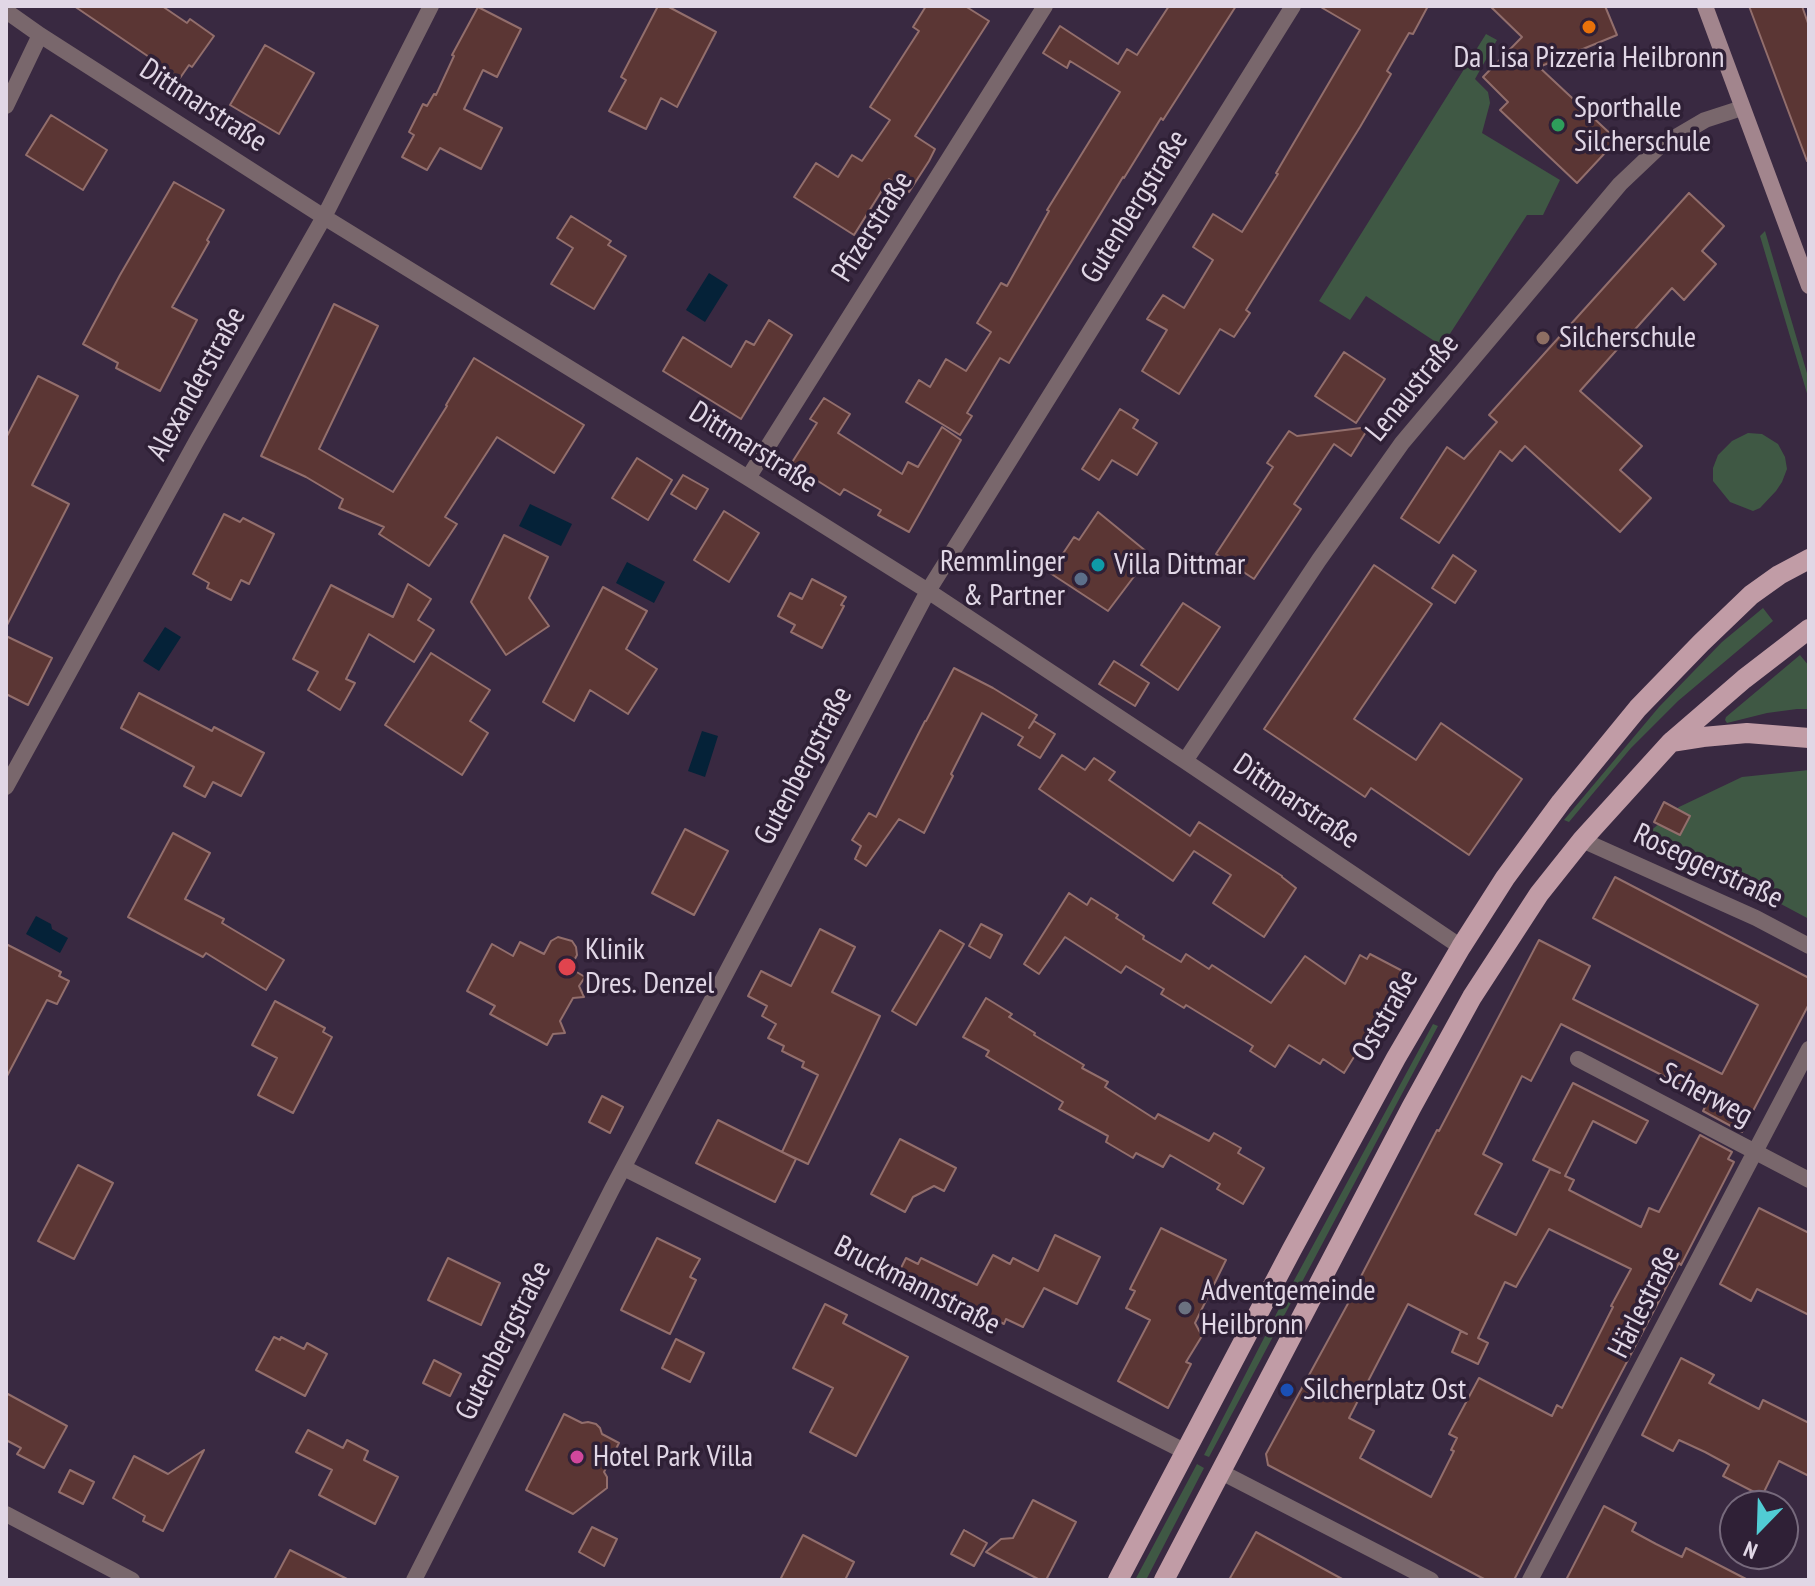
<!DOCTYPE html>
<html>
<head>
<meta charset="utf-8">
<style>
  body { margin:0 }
  #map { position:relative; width:1815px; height:1586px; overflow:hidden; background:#392941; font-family:"PT Sans Narrow",sans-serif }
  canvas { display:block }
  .frame { position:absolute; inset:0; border:8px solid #e1d7e6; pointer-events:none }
  .north { position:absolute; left:1719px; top:1490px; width:80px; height:80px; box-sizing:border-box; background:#2f2036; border:2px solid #76697c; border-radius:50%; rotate:203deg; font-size:22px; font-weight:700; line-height:32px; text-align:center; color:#e1d7e6 }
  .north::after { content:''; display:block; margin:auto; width:28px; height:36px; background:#51ccd4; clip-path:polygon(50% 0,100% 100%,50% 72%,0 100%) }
</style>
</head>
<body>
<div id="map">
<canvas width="1815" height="1586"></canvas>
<div class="frame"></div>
<div class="north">N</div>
</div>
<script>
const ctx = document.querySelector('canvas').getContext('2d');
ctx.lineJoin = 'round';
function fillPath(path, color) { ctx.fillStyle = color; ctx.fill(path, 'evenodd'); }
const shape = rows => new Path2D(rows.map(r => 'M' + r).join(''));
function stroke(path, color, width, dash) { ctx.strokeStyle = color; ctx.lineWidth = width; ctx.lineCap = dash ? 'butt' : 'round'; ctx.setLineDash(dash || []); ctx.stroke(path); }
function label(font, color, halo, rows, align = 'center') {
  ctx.font = font + ' "PT Sans Narrow",sans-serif'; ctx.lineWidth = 7; ctx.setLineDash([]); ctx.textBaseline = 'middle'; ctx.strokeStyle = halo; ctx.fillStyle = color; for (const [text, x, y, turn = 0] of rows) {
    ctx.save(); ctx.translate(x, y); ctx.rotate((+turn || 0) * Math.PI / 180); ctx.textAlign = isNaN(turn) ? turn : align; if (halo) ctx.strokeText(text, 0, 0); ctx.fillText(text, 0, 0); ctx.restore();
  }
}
fillPath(shape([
  [1486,34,1497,40,1475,79,1488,92,1490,103,1482,133,1560,180,1543,215,1527,215,1442,346,1366,296,1350,320,1319,301],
  [1765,231,1809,380,1809,400,1760,236],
  [1748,433,1762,434,1778,444,1785,457,1787,469,1782,482,1776,491,1760,508,1753,511,1730,502,1713,481,1713,468,1718,455,1732,441],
  [1763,608,1773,621,1678,701,1631,748,1569,822,1564,820,1659,707,1722,642],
  [1800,655,1809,666,1809,709,1797,709,1767,713,1727,723,1725,720,1726,717],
  [1809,770,1809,919,1648,833,1679,807,1742,777],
  [1433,1024,1438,1026,1209,1457,1204,1455,1284,1299],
  [1197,1464,1204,1468,1146,1580,1135,1580]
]), '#3f5844');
fillPath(shape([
  [709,273,728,285,705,322,686,310],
  [530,504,572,524,561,546,519,526],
  [627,562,665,582,654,603,616,583],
  [165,627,181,637,159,671,143,661],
  [702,731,718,736,705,777,688,771],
  [36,916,51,924,52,929,68,938,60,953,26,934]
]), '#052238');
const building = shape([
  [74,6,162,6,187,23,190,19,214,36,192,67,189,65,180,78,74,6],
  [658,6,667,6,716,32,677,107,661,98,646,129,609,111,626,80,621,77,658,6],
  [926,6,965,6,989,21,915,136,935,149,929,161,909,192,889,179,854,235,794,197,816,163,838,177,852,155,862,161,890,120,870,107,919,31,913,27,926,6],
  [1169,6,1236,6,1163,120,1161,118,1124,178,1123,177,1009,363,1000,358,967,413,972,416,960,435,906,402,919,380,930,387,946,359,966,371,991,332,977,323,1001,283,1007,286,1049,211,1047,210,1120,92,1070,61,1067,68,1043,53,1060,26,1118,64,1127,49,1137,55,1169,6],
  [1319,6,1428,6,1413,34,1409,33,1387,71,1391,74,1360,127,1246,310,1250,313,1234,337,1220,329,1179,394,1142,371,1167,330,1147,319,1163,295,1184,308,1213,260,1193,247,1213,214,1242,232,1278,174,1276,173,1360,30,1319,6],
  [1490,6,1605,6,1617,35,1539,67,1617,140,1577,183,1500,110,1508,102,1483,77,1522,37,1490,6],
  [1749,6,1802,6,1809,26,1809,160,1807,161,1749,6],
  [478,7,521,29,497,77,483,70,464,109,502,128,481,169,440,148,427,170,402,157,414,135,409,132,423,104,427,106,434,94,436,95,454,56,452,55,478,7],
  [265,45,314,73,279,134,230,105,265,45],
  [51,115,107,150,83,190,26,155,51,115],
  [174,182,224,210,207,240,209,242,172,307,197,320,160,391,116,368,118,363,83,344,120,275,174,182],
  [1689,193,1724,226,1702,251,1716,264,1684,300,1672,288,1580,391,1642,446,1620,470,1651,498,1620,532,1525,446,1512,461,1500,451,1439,543,1401,518,1447,447,1464,459,1497,422,1489,415,1689,193],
  [571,216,611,241,608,245,626,256,594,309,551,284,573,248,557,238,571,216],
  [334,304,378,326,319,449,393,492,447,406,446,405,474,358,584,425,554,473,497,437,445,517,457,524,429,566,379,534,384,527,339,508,343,499,306,477,261,456,334,304],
  [769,320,792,335,741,419,663,371,683,337,731,367,746,341,754,345,769,320],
  [1344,352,1385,379,1356,423,1315,396,1344,352],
  [38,376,78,396,32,485,69,504,6,627,6,438,38,376],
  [824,398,850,414,838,433,902,474,908,462,918,467,942,427,961,440,909,532,878,515,881,510,844,489,840,495,791,464,817,423,810,419,824,398],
  [1120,409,1138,420,1133,428,1157,443,1137,475,1112,460,1099,480,1082,469,1120,409],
  [1369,427,1351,456,1334,444,1294,504,1301,509,1254,579,1216,554,1273,467,1267,463,1289,431,1297,436,1369,427],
  [637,458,672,480,648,520,612,498,637,458],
  [683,475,708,489,696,509,671,494,683,475],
  [724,511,759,533,729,582,694,560,724,511],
  [1098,512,1147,552,1144,556,1148,558,1108,611,1050,573,1074,537,1079,540,1098,512],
  [224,514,240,522,243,518,274,534,249,584,241,580,231,600,207,588,209,583,193,574,224,514],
  [504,535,548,557,529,598,549,626,506,655,471,602,504,535],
  [1453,555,1476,571,1455,603,1432,588,1453,555],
  [1374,565,1432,604,1354,719,1416,760,1441,723,1522,779,1469,855,1371,788,1365,797,1264,729,1374,565],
  [812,579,846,597,841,605,844,606,822,648,791,632,795,625,778,616,790,593,802,599,812,579],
  [408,584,431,599,418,620,434,630,414,662,369,634,346,679,355,683,340,710,308,690,318,672,293,659,331,585,393,617,408,584],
  [603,587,647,611,626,649,657,669,628,714,590,690,574,721,543,702,603,587],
  [1183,603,1220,627,1178,690,1141,665,1183,603],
  [6,636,52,658,28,705,6,694,6,636],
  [431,653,490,690,470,721,488,733,462,775,385,725,431,653],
  [1114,661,1149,683,1135,706,1099,684,1114,661],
  [954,668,993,688,1037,715,1029,728,1034,721,1055,734,1040,758,1018,745,1023,737,982,713,951,774,953,776,924,833,899,819,866,866,855,859,861,846,852,840,869,813,876,817,925,721,926,721,954,668],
  [139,693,212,731,214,727,264,753,241,796,213,782,205,797,184,786,194,767,121,728,139,693],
  [1062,755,1085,770,1094,758,1115,772,1109,780,1190,836,1199,822,1282,876,1282,877,1296,888,1264,937,1213,903,1231,875,1194,851,1173,881,1039,789,1062,755],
  [1664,802,1690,816,1680,835,1654,822,1664,802],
  [685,829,728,851,694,915,652,893,685,829],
  [173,833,210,853,185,899,224,919,222,923,284,960,266,990,206,953,203,957,128,917,173,833],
  [1615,877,1809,978,1809,1004,1742,1132,1703,1111,1709,1099,1561,1024,1531,1081,1522,1076,1483,1154,1502,1164,1475,1214,1516,1235,1550,1169,1560,1173,1533,1160,1573,1083,1648,1121,1636,1143,1593,1121,1565,1176,1574,1180,1569,1190,1641,1227,1649,1208,1659,1212,1700,1135,1732,1152,1728,1159,1734,1162,1681,1265,1679,1263,1600,1413,1514,1580,1486,1580,1268,1465,1266,1454,1357,1287,1356,1286,1437,1130,1439,1131,1539,940,1590,966,1573,999,1722,1074,1758,1005,1593,918,1615,877],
  [1549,1229,1631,1269,1611,1306,1613,1307,1562,1408,1557,1405,1552,1416,1479,1378,1449,1434,1457,1438,1451,1450,1454,1451,1431,1497,1360,1458,1374,1431,1349,1418,1408,1304,1467,1334,1461,1331,1452,1352,1478,1364,1488,1343,1478,1338,1505,1282,1516,1287,1549,1229],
  [1069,893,1087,905,1091,898,1118,915,1116,918,1144,936,1143,939,1181,962,1186,954,1209,969,1212,965,1271,1003,1305,956,1345,984,1360,955,1367,959,1370,954,1414,977,1386,1029,1375,1023,1344,1073,1323,1059,1320,1064,1289,1045,1275,1067,1250,1051,1253,1046,1186,1005,1184,1008,1161,994,1164,989,1126,966,1121,973,1065,937,1039,974,1024,964,1069,893],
  [981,924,1002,935,990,958,969,946,981,924],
  [820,929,855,947,832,992,880,1016,808,1164,782,1152,818,1075,802,1067,804,1062,782,1051,784,1046,768,1038,776,1024,762,1016,767,1006,748,996,761,971,791,986,820,929],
  [940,930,964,944,916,1025,892,1011,940,930],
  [558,937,572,941,576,947,577,955,570,968,585,977,579,986,584,997,573,998,560,1021,565,1033,553,1034,547,1045,490,1014,495,1006,467,991,492,944,513,956,520,942,544,954,551,941,558,937],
  [6,944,61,972,59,976,69,981,57,1004,47,1000,6,1078,6,944],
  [986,998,1012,1014,1009,1017,1035,1033,1034,1035,1084,1065,1082,1068,1108,1082,1105,1087,1155,1119,1158,1114,1209,1141,1214,1133,1241,1148,1238,1153,1264,1168,1243,1204,1217,1189,1220,1184,1170,1155,1163,1167,1136,1153,1133,1158,1106,1142,1108,1136,1059,1109,1063,1102,986,1056,989,1051,963,1037,986,998],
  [275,1001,325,1028,323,1032,332,1037,293,1113,258,1095,277,1058,252,1045,275,1001],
  [602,1096,623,1107,610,1133,589,1122,602,1096],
  [718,1120,796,1159,775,1202,696,1163,718,1120],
  [900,1139,956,1168,944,1191,934,1186,913,1197,905,1212,871,1194,900,1139],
  [78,1165,113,1183,74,1259,38,1241,78,1165],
  [1759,1208,1809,1233,1809,1315,1757,1289,1751,1301,1720,1284,1759,1208],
  [1161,1228,1226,1260,1195,1323,1202,1336,1186,1362,1191,1364,1168,1408,1118,1381,1150,1320,1126,1308,1135,1291,1130,1289,1161,1228],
  [1055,1235,1100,1257,1077,1304,1044,1288,1023,1327,1006,1319,1004,1324,940,1290,936,1298,896,1278,906,1258,918,1264,921,1258,977,1285,993,1255,1010,1264,1013,1258,1038,1271,1055,1235],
  [657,1238,700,1259,690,1277,696,1280,670,1334,621,1310,657,1238],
  [448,1258,500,1283,481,1325,428,1300,448,1258],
  [825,1304,847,1315,843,1323,908,1357,856,1456,810,1432,833,1388,793,1368,825,1304],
  [274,1337,280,1340,281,1337,304,1349,307,1343,327,1354,305,1396,256,1370,274,1337],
  [676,1339,704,1353,690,1382,662,1368,676,1339],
  [1681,1358,1714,1375,1709,1383,1759,1409,1763,1400,1809,1423,1809,1476,1779,1461,1762,1496,1723,1476,1729,1465,1705,1452,1679,1440,1673,1451,1642,1435,1681,1358],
  [434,1360,461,1374,450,1396,423,1383,434,1360],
  [6,1393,67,1426,44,1468,17,1454,21,1448,6,1440,6,1393],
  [564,1414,582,1423,588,1422,596,1424,600,1428,602,1434,619,1443,604,1472,607,1477,607,1488,573,1514,526,1490,564,1414],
  [308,1430,343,1448,347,1440,368,1451,364,1460,398,1477,375,1524,319,1495,332,1470,296,1452,308,1430],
  [204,1450,163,1531,143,1521,145,1516,113,1498,134,1456,168,1474,204,1450],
  [70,1470,94,1482,83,1504,59,1492,70,1470],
  [1033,1500,1076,1522,1046,1580,1040,1580,986,1552,1001,1539,1013,1538,1033,1500],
  [1604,1506,1636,1523,1632,1531,1656,1544,1682,1557,1686,1548,1748,1580,1566,1580,1604,1506],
  [592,1527,617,1539,604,1566,579,1552,592,1527],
  [964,1530,987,1543,974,1566,951,1554,964,1530],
  [1256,1532,1344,1580,1229,1580,1256,1532],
  [803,1535,854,1562,845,1580,780,1580,803,1535],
  [290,1550,349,1580,274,1580,290,1550]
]);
fillPath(building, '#5b3634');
stroke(building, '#926e6c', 2);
stroke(shape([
  [6,11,40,35,324,217,748,478,928,591,1185,761,1461,947],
  [6,106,40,35],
  [748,478,1045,6],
  [1185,761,1319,560,1402,443,1620,184,1659,147,1705,120,1742,108],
  [6,787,196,442,324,217,431,6],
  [1582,840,1756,918,1809,946],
  [1578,1059,1809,1180],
  [624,1168,1186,1452],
  [1221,1472,1431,1580],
  [6,1514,132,1580],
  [414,1580,612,1189,928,591,1293,6],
  [1530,1580,1809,1049]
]), '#79676c', 16);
stroke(shape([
  [1705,6,1809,286]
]), '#a2858d', 16);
stroke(shape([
  [1671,742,1703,737,1747,733,1809,738],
  [1118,1580,1291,1251,1396,1058,1461,947,1505,878,1561,802,1638,708,1701,643,1751,595,1779,575,1809,559],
  [1164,1580,1411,1108,1472,997,1539,894,1582,840,1671,742,1744,679,1809,629]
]), '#c19ca6', 20);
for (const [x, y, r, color] of [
  [1589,27,8,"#e8710a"],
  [1558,125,8,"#2e9e5b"],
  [1543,338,8,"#8d6e63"],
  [1098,565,8,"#0f9aa8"],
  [1081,579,8,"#5c6f8a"],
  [567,967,10,"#e0444e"],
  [1185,1308,8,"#6b7280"],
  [1287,1390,8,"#1a4fb4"],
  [577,1457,8,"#d1479c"]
]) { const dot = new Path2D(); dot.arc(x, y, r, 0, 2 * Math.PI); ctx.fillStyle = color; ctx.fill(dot); stroke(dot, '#2f2036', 3); }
label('30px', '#e1d7e6', '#2f2036', [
  ["Da Lisa Pizzeria Heilbronn",1589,58,"center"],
  ["Sporthalle",1574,108],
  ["Silcherschule",1574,142],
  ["Silcherschule",1559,338],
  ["Remmlinger",1065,562,"right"],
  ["& Partner",1065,596,"right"],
  ["Villa Dittmar",1114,565],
  ["Klinik",585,950],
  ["Dres. Denzel",585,984],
  ["Adventgemeinde",1201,1291],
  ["Heilbronn",1201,1325],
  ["Silcherplatz Ost",1303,1390],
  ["Hotel Park Villa",593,1457]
], 'left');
label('30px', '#e1d7e6', '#2f2036', [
  ["Dittmarstraße",203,106,33],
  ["Gutenbergstraße",1135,207,-58],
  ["Pfizerstraße",873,227,-58],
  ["Alexanderstraße",197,384,-61],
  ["Lenaustraße",1413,388,-51],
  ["Dittmarstraße",753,448,32],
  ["Gutenbergstraße",804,766,-62],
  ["Dittmarstraße",1296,802,34],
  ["Roseggerstraße",1708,867,25],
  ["Oststraße",1386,1016,-60],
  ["Scherweg",1706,1095,28],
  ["Bruckmannstraße",917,1286,27],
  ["Härlestraße",1645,1302,-63],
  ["Gutenbergstraße",504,1341,-63]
]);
</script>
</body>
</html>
